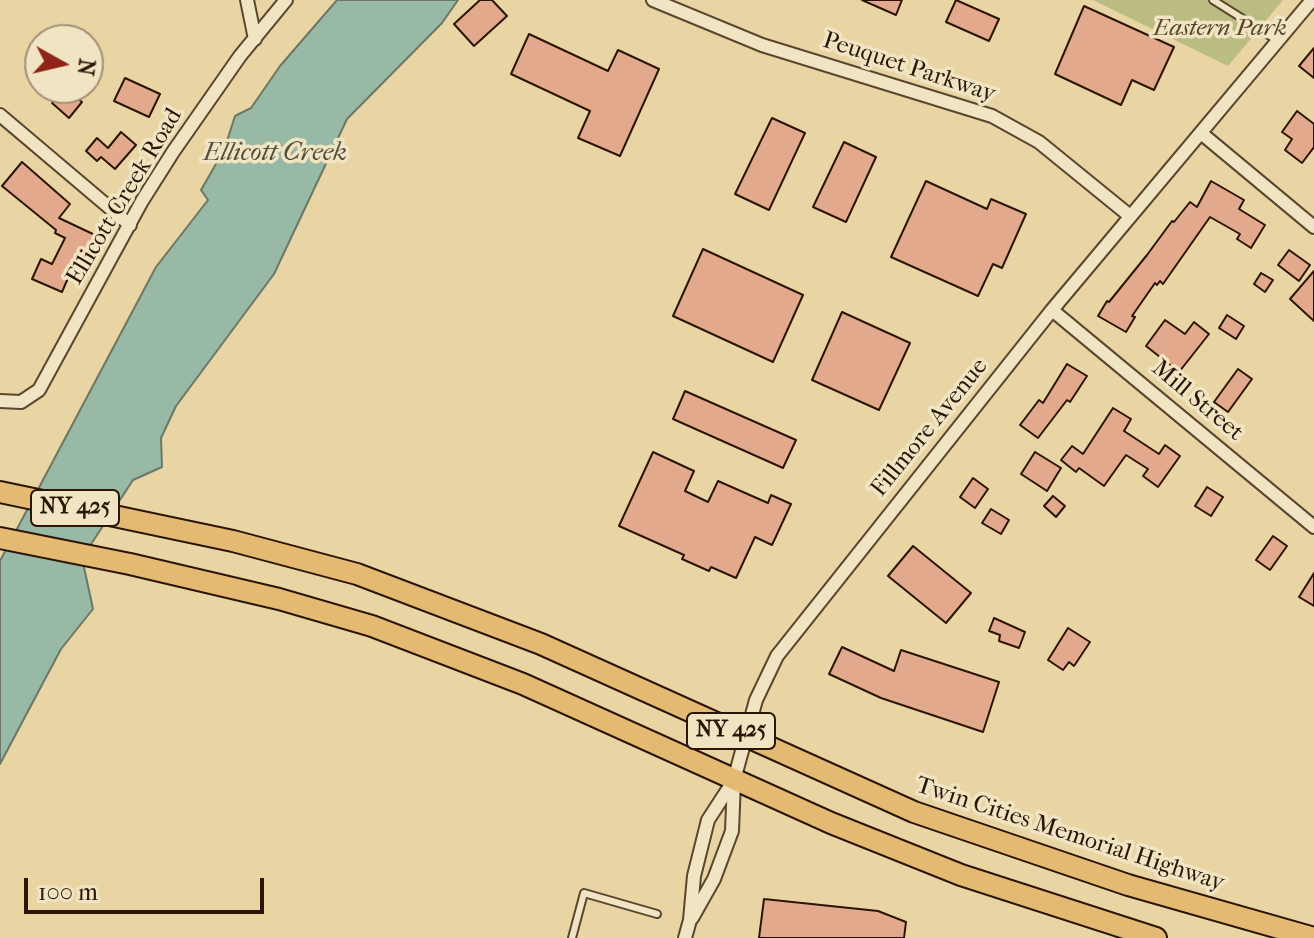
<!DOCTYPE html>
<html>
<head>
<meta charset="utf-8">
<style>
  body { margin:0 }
  #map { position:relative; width:1314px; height:938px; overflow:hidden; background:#e8d5a3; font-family:"IM FELL French Canon",serif }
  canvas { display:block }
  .north { position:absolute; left:24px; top:24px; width:80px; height:80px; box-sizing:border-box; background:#f0e4c3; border:2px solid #a19178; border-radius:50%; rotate:98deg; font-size:22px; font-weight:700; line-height:32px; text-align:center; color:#2b1507 }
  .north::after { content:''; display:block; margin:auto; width:28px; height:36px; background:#8f2418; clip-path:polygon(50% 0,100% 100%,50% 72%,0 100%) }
  .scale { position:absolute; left:24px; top:878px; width:240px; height:36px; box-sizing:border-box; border:4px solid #2b1507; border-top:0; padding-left:10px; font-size:24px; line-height:28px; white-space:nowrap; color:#2b1507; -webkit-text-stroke:6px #f0e4c3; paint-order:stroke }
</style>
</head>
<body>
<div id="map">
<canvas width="1314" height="938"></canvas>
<div class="north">N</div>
<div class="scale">100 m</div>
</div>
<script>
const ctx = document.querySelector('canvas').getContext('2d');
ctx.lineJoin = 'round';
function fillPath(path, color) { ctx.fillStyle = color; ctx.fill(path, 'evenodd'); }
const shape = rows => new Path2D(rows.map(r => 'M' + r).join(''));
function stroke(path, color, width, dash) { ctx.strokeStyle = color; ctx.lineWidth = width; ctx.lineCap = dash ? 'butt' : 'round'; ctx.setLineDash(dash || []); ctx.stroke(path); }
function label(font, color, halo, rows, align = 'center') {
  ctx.font = font + ' "IM FELL French Canon",serif'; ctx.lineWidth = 7; ctx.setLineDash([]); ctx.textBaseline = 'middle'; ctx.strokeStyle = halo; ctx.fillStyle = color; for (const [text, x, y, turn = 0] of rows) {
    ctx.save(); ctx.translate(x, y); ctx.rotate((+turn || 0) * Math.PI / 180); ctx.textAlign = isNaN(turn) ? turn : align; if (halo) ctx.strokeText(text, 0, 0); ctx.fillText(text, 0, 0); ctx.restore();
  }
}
fillPath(shape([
  [1093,0,1283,0,1228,66]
]), '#babc82');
const water = shape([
  [337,0,458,0,442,23,347,119,274,274,176,406,161,438,162,467,133,480,82,558,93,609,61,649,0,764,0,561,156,267,208,200,201,190,224,150,235,116,251,108,280,66,337,0]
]);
fillPath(water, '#97b9a5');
stroke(water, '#6c7766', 2);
const building = shape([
  [480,0,492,0,507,16,474,46,454,24,480,0],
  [862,0,902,0,896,15,862,0],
  [956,0,999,19,989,41,946,22,956,0],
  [1084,6,1174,47,1154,90,1132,80,1121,105,1055,74,1084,6],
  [529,34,608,71,618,50,659,69,620,156,578,138,590,111,511,74,529,34],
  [1314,48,1314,78,1299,66,1314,48],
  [125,78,160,94,149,117,114,101,125,78],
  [64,88,82,102,69,118,52,103,64,88],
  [1297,111,1314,124,1314,147,1302,163,1285,150,1292,139,1282,132,1297,111],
  [772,118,805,133,769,210,735,194,772,118],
  [121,132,136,145,115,169,101,157,97,161,86,151,97,138,108,148,121,132],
  [844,142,876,157,846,222,813,207,844,142],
  [22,162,70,204,59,218,95,235,83,260,77,257,62,292,32,279,41,259,52,264,65,238,55,233,56,230,2,186,22,162],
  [926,181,987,209,991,199,1026,214,1002,268,993,264,978,296,891,257,926,181],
  [1211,181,1244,200,1239,209,1265,225,1251,248,1237,239,1240,234,1210,217,1163,284,1160,281,1157,285,1155,283,1132,316,1135,317,1126,332,1098,316,1107,301,1109,302,1147,255,1172,221,1174,222,1190,202,1197,207,1211,181],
  [703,249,803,295,773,362,673,316,703,249],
  [1289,250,1310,265,1299,281,1278,265,1289,250],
  [1314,271,1314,321,1290,299,1314,271],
  [1261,273,1273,280,1265,292,1254,284,1261,273],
  [842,312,910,343,879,410,812,380,842,312],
  [1227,315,1244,326,1236,339,1219,328,1227,315],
  [1165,320,1185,334,1194,322,1209,334,1179,372,1146,346,1165,320],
  [1067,364,1087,376,1070,402,1067,400,1038,438,1020,425,1039,400,1043,403,1067,364],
  [1238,369,1252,379,1228,412,1214,402,1238,369],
  [685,391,796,440,783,468,673,419,685,391],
  [1113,408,1131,419,1124,431,1159,454,1165,445,1180,456,1158,487,1143,476,1148,469,1126,455,1104,486,1079,468,1076,472,1061,460,1072,446,1083,454,1113,408],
  [653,452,694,471,685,491,708,502,718,481,768,503,771,495,791,504,772,545,755,537,736,578,711,567,709,571,682,559,684,555,619,526,653,452],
  [1035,452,1061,468,1047,491,1021,474,1035,452],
  [973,478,988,489,975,508,960,497,973,478],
  [1207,487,1223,497,1211,516,1195,506,1207,487],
  [1053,496,1065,506,1056,517,1044,506,1053,496],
  [991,509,1009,520,1001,534,982,523,991,509],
  [1273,536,1287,546,1270,570,1256,560,1273,536],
  [913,546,971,593,946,623,888,576,913,546],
  [1314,573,1314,606,1299,597,1314,573],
  [994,618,1025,632,1019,648,999,641,1000,635,989,631,994,618],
  [1068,628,1090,642,1074,666,1069,662,1063,670,1048,660,1068,628],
  [842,647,894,671,901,650,999,682,983,732,881,698,829,674,842,647],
  [764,899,878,911,906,922,904,938,759,938,764,899]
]);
fillPath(building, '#e3a98d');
stroke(building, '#2b1507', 2);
const service = shape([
  [1213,0,1278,41],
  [572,938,584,893,657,914]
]);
const minor = shape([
  [247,0,255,39],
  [653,0,762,45,992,116,1039,142,1130,216],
  [0,115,130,225],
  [1201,133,1314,227],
  [1052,310,1314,527],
  [0,401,21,402,39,390,142,201,173,152,240,56,286,0],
  [692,918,714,879,732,831,734,781],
  [685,938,690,920,694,876,708,820,734,780,756,700,777,656,1052,310,1312,0]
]);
const primary = shape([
  [0,492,233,541,357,574,541,644,914,812,1128,885,1314,938],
  [0,538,130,564,279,599,372,626,523,684,831,823,961,875,1156,938]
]);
stroke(service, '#5a452e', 10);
stroke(minor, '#5a452e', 16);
stroke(primary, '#2b1507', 24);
stroke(service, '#f0e4c3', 6);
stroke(minor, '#f0e4c3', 12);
stroke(primary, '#e4ba72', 20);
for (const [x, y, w] of [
  [75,508,88],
  [731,731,88]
]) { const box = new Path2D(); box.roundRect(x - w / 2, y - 18, w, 36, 6); ctx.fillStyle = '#f0e4c3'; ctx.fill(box); stroke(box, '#2b1507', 2); }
label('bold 22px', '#2b1507', null, [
  ["NY 425",75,508],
  ["NY 425",731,731]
]);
label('italic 24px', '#56472c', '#f0e4c3', [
  ["Eastern Park",1220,29]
]);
label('24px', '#2b1507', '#f0e4c3', [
  ["Peuquet Parkway",909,68,18],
  ["Ellicott Creek Road",125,197,-59],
  ["Mill Street",1197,401,40],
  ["Fillmore Avenue",930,428,-51],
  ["Twin Cities Memorial Highway",1070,835,18]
]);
label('italic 26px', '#514e3e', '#f0e4c3', [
  ["Ellicott Creek",275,154]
]);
</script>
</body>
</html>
